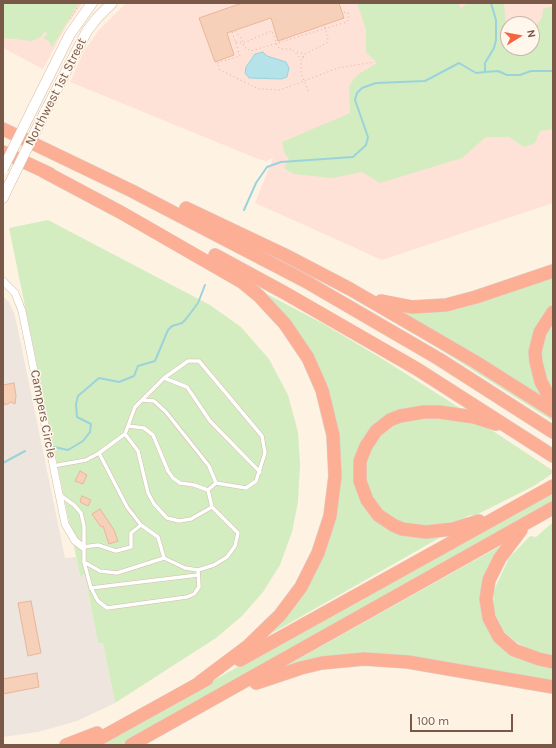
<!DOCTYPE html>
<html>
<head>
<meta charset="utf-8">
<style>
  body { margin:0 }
  #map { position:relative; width:556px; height:748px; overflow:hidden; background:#fef3e3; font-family:Karla,sans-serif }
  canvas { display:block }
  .frame { position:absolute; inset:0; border:4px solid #795847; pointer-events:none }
  .north { position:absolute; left:500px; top:16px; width:40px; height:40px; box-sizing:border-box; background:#fff7ec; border:1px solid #c9b7aa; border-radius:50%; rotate:79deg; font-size:11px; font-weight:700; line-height:16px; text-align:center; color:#795847 }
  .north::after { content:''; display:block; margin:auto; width:14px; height:18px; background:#f2653e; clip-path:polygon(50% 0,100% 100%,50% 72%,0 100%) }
  .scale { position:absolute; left:410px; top:714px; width:103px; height:18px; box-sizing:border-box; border:2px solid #795847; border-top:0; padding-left:5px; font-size:12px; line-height:14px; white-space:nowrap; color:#795847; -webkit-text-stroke:3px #fff7ec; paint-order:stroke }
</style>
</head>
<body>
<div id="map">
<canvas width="556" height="748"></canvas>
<div class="frame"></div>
<div class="north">N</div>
<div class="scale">100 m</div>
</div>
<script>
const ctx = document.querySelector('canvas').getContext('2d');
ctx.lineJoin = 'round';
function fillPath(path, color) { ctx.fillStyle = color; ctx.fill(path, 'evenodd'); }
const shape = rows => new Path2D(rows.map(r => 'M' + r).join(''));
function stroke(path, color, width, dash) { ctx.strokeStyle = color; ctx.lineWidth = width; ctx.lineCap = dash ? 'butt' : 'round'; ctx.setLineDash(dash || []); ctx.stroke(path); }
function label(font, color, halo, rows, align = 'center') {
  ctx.font = font + ' Karla,sans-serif'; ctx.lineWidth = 3; ctx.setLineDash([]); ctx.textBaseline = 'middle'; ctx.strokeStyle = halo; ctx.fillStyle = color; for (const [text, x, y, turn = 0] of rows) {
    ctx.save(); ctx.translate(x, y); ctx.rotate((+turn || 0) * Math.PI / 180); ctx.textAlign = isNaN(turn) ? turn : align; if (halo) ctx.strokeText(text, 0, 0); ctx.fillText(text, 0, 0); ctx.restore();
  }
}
fillPath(shape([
  [3,3,83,3,67,25,43,69,3,48],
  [126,3,553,3,553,203,382,260,255,203,273,158,266,161,258,159,70,82,84,51,99,30],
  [508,24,532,24,532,48,508,48]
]), '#ffe2d7');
fillPath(shape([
  [3,296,9,302,14,313,18,330,65,558,76,557,80,576,85,575,98,643,103,643,115,703,77,721,38,732,3,737]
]), '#ede5de');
fillPath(shape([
  [3,3,79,3,52,47,48,40,45,40,44,37,47,34,45,31,41,37,32,41,3,38],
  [357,3,458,3,460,5,460,9,468,3,504,3,508,48,532,48,532,31,542,18,543,9,553,6,553,129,540,131,535,143,524,147,509,137,486,137,462,158,380,183,362,172,332,178,294,174,284,168,289,158,285,155,282,142,350,113,349,86,357,75,377,63,366,52,366,30],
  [48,220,210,305,241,327,269,359,288,395,298,432,300,464,298,502,292,532,280,565,263,592,242,616,216,638,115,703,103,643,98,643,85,575,80,576,9,228],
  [553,274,553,306,535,335,545,399,389,305,419,307],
  [259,290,322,323,381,358,463,410,396,414,358,458,370,511,441,537,260,640,278,622,336,503,325,389],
  [553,320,553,390,547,381,540,353,544,336],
  [414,333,553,416,553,421],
  [426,416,478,424,493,431,552,470,553,473,534,486,474,516,470,515,460,520,426,527,400,522,380,509,373,499,367,487,365,474,366,459,371,446,381,432,394,424],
  [553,492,553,503,121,745,97,745],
  [553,522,553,656,530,650,516,642,504,632,496,617,493,605,494,590,509,558,530,536,536,537],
  [511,540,487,579,497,638,553,665,553,683,433,663,286,666]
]), '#d3edc0');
const water = shape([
  [263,52,267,56,286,62,289,68,287,77,281,79,249,78,245,73,246,67,255,54,263,52]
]);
fillPath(water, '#b6e3ea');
stroke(water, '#9bd3dc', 1);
stroke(shape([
  [485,72,498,71,507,75,520,75,531,71,553,71],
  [244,210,256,183,267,167,281,162,353,157,366,145,368,137,355,100,357,93,362,88,376,83,425,81,459,63,476,73,485,72,485,63,494,48,496,40,496,20,491,3],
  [54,447,68,450,83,441,90,432,91,424,77,417,76,404,78,396,99,378,119,382,134,376,138,366,155,361,168,330,172,326,182,323,186,319,198,303,205,285],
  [3,463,25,451]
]), '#9bd3dc', 2);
const building = shape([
  [242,3,339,3,344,18,278,41,271,18,227,33,234,55,215,62,199,18,242,3],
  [14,383,16,396,15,404,11,402,5,405,3,401,3,385,14,383],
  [80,471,87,475,83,484,75,481,80,471],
  [82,496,91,500,88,506,80,502,82,496],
  [100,509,114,530,118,541,109,544,103,526,101,527,92,514,100,509],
  [31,601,41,653,28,656,18,603,31,601],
  [37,673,39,687,3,694,3,679,37,673]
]);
fillPath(building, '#f6d0b9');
stroke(building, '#eab698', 1);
const service = shape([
  [188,361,199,361,262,436,265,453,256,481,246,488,216,483,208,490,212,507,238,533,235,546,227,557,214,565,198,570,185,568,164,558,158,537,141,525,127,507,99,453,125,434,135,407,164,378,188,361],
  [164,378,187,387,210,421,260,472],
  [143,400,154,401,166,412,209,466,216,483],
  [128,426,144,428,153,435,168,471,173,478,180,483,194,485,208,490],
  [125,434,138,451,148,493,154,504,167,518,179,521,191,519,212,507],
  [53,466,86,460,99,453],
  [60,495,74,505,81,513,84,526,84,562,91,588,98,601,107,608,187,597,194,594,199,587,198,570],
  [83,547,98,545,116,551,131,547,131,533,141,525],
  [84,562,100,571,117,573,164,558],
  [91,588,198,575]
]);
const minor = shape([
  [3,281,15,293,22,311,65,524,75,541,83,547]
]);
const secondary = shape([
  [34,106,70,34,92,3],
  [45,112,87,31,97,18,112,3],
  [3,198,8,187]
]);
const motorway = shape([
  [3,129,132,191,305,281,439,359,553,432],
  [3,152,50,174],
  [43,171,122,213,242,282,259,296,285,324,308,358,322,390,333,435,335,476,330,516,318,553,301,587,280,615,248,646,200,682],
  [186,208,285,255,350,289,474,361,553,411],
  [215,255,285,293,417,369,553,456],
  [381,301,412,307,446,305,476,297,553,271],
  [553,312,540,332,535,352,536,362,541,382,553,403],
  [479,521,453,529,426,532,402,529,393,525,378,515,367,500,360,481,360,461,366,446,376,431,390,420,400,416,424,412,439,412,474,417,496,424],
  [521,530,500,558,489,580,486,599,489,618,499,637,514,650,539,659,553,662],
  [240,660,553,486],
  [256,683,301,668,322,663,364,659,408,662,553,687],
  [66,745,97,733],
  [88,745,207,679],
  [131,745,553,508]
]);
stroke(service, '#d3bcab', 4.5);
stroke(minor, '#d3bcab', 8);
stroke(secondary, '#d6bca8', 11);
stroke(motorway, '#dcd4cf', 14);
stroke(shape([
  [70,19,79,5],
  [235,31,242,39,244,47,251,51,347,22,349,17,348,13,342,12],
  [232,32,240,56,217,63,220,70,259,89,280,90,338,68,374,62],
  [236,42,243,43,272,31,278,47,281,49,292,49,301,59],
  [297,52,305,54],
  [303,57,307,59],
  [308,91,301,73,301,59,305,54,327,43,328,38,324,25]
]), '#dbb49b', 1, [1, 3]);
stroke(service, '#fff', 3.5);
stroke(minor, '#fff', 7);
stroke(secondary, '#fff', 10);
stroke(motorway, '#fdaf95', 13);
const secondaryBridge = shape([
  [3,169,34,106],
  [8,187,45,112]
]);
stroke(secondaryBridge, '#d6bca8', 11, []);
stroke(secondaryBridge, '#fff', 10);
label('13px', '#795847', '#fff7ec', [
  ["Northwest 1st Street",56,92,-63],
  ["Campers Circle",43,414,79]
]);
</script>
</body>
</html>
